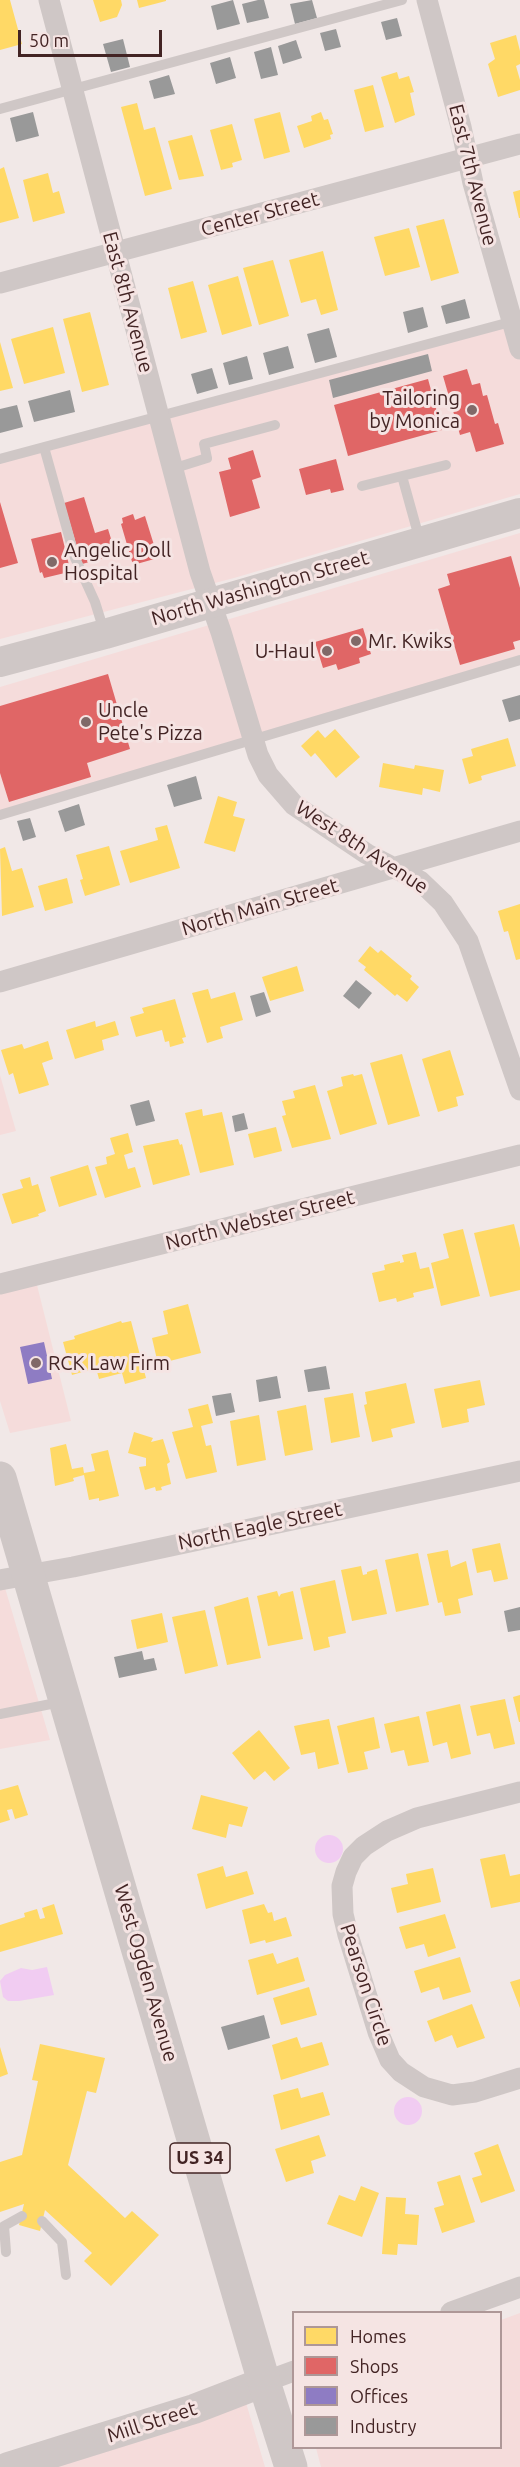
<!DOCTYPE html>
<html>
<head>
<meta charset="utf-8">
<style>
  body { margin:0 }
  #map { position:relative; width:520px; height:2467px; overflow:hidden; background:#f1e8e7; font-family:Ubuntu,sans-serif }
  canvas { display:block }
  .legend { position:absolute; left:292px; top:2311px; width:210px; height:138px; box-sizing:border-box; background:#f5e4e3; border:2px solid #ae9797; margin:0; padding:8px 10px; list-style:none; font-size:18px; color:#432424 }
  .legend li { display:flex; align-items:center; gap:12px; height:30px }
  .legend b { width:30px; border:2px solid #ae9797 }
  .scale { position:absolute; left:18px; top:30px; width:144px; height:27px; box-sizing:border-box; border:3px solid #432424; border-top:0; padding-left:8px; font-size:18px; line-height:21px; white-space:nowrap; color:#432424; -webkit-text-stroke:4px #f5e4e3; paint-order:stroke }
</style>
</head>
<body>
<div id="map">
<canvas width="520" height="2467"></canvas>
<ul class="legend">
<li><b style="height:16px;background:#ffd966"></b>Homes</li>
<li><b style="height:16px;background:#e06666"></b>Shops</li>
<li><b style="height:16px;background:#8e7cc3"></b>Offices</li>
<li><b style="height:16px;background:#999"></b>Industry</li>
</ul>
<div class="scale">50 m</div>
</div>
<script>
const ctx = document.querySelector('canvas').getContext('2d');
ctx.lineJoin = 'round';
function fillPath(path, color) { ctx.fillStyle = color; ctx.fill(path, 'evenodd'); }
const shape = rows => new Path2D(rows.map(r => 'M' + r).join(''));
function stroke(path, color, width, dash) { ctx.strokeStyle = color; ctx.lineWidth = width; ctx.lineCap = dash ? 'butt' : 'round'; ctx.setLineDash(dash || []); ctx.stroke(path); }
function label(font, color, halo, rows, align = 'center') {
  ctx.font = font + ' Ubuntu,sans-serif'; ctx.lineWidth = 6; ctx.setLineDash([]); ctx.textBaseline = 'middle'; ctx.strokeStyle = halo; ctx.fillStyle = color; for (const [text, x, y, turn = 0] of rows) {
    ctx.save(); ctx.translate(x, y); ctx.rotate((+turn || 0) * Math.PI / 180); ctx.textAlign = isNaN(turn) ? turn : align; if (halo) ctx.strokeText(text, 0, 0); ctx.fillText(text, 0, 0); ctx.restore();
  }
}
fillPath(shape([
  [520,317,520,494,234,578,0,639,0,458],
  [520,533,520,661,0,816,0,687],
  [0,1075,16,1131,0,1135],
  [34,1273,71,1421,10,1433,0,1401,0,1281],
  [0,1571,50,1740,0,1749],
  [520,2313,520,2467,321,2467,316,2448,500,2448,501,2320],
  [244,2396,265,2467,24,2467]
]), '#f5dcdb');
fillPath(shape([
  '315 1849a14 14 0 1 1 28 0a14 14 0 1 1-28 0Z',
  [47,1967,54,1995,19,2001,8,2001,3,1997,0,1981,5,1975,21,1968,32,1970],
  '394 2111a14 14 0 1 1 28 0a14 14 0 1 1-28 0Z'
]), '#f1ccf2');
fillPath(shape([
  [0,0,10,0,22,44,0,50],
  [93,0,121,0,122,5,117,17,100,22],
  [137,0,166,0,166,1,139,8],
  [516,35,520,51,520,64,516,66,520,80,520,90,498,97,488,64,495,59,490,43],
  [397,72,399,79,409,76,414,92,410,93,415,115,395,123,381,77],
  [373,85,384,127,365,132,354,90],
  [137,103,144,130,155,127,172,189,145,196,121,107],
  [280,112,290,152,264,159,254,119],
  [321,112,324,120,328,119,333,134,330,135,331,139,304,148,297,126,312,121,311,116],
  [232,124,242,160,232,163,233,167,221,170,210,130],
  [192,135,204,176,179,180,168,141],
  [4,167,19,218,0,223,0,169],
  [48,173,53,193,59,191,65,213,33,222,23,180],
  [520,190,520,218,519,218,513,192],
  [444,219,459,273,431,281,416,226],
  [409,228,420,267,385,276,374,237],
  [323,251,338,310,321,315,316,299,301,303,289,260],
  [273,260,289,316,259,325,243,268],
  [238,276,252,326,222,335,208,285],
  [193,281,207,332,181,339,168,288],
  [90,312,109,385,82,392,63,319],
  [53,327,65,373,24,384,11,339],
  [0,342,13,388,0,391],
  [335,729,360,757,336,778,315,753,311,757,301,746,318,730,325,738],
  [508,738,516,766,481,776,482,780,469,784,462,759,473,756,471,749],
  [383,763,414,769,415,765,444,770,440,792,423,788,422,795,379,787],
  [218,796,237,802,233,816,245,819,235,852,204,843],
  [167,825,180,868,130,883,120,851,158,840,155,828],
  [109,846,120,885,85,896,80,880,83,879,76,855],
  [5,847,12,871,22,868,34,907,2,916,0,849],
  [67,878,73,903,45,911,38,886],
  [520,904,520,959,516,960,508,931,504,932,498,911],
  [370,946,378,953,381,950,412,976,410,979,419,987,407,1002,397,994,395,996,364,970,366,967,358,961],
  [297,966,304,991,270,1001,262,977],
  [208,989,211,999,235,992,243,1020,220,1027,223,1038,207,1043,192,993],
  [175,999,186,1037,182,1038,184,1043,170,1047,169,1041,165,1042,162,1030,136,1037,130,1017,144,1013,142,1008],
  [95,1021,96,1027,115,1021,119,1035,102,1040,104,1050,75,1059,66,1030],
  [48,1041,53,1059,42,1063,49,1085,19,1094,13,1073,9,1075,1,1050,22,1044,24,1049],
  [450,1050,464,1095,456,1097,458,1106,438,1112,422,1059],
  [402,1054,420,1116,388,1125,370,1063],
  [353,1074,354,1076,362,1074,377,1124,340,1135,327,1091,343,1086,341,1077],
  [315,1085,331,1139,292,1148,282,1116,286,1115,282,1101,295,1098,293,1091],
  [202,1109,203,1116,222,1112,234,1165,200,1173,185,1113],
  [276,1127,282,1151,254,1158,248,1134],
  [128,1133,133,1152,124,1155,128,1169,135,1167,141,1187,105,1198,95,1167,107,1164,106,1157,115,1154,110,1138],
  [178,1139,180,1145,182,1144,190,1175,153,1185,143,1146],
  [88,1165,97,1195,59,1207,50,1177],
  [30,1177,32,1186,38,1184,46,1211,38,1214,39,1216,12,1224,2,1194,23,1188,20,1180],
  [514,1224,520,1248,520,1290,490,1297,474,1233],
  [463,1229,480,1296,441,1306,431,1263,449,1258,443,1234],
  [416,1252,420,1269,429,1267,434,1288,413,1293,414,1297,397,1302,396,1298,379,1302,372,1273,385,1270,384,1265,400,1261,400,1263,404,1262,402,1255],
  [188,1304,201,1353,158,1364,152,1338,168,1334,163,1311],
  [121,1321,122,1323,131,1321,146,1378,125,1384,122,1373,99,1379,96,1368,72,1375,63,1342,75,1339,74,1336],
  [480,1380,485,1405,467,1409,469,1422,442,1428,434,1389],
  [406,1383,415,1423,391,1429,393,1437,372,1442,364,1405,367,1404,365,1392],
  [353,1393,360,1437,331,1443,324,1398],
  [208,1404,213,1423,201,1426,206,1446,211,1445,217,1472,186,1479,172,1432,193,1427,188,1409],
  [306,1405,313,1450,285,1456,277,1411],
  [259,1415,266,1460,237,1466,230,1421],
  [134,1432,153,1438,151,1442,163,1439,170,1462,167,1464,171,1484,161,1487,162,1490,156,1491,155,1487,145,1490,139,1467,146,1466,146,1458,128,1453],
  [66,1444,72,1469,83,1467,84,1473,95,1471,91,1454,108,1450,119,1496,99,1501,99,1498,89,1500,84,1475,73,1478,74,1481,55,1486,50,1448],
  [500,1543,508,1579,494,1582,491,1570,477,1573,472,1549],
  [448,1550,451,1567,466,1561,473,1595,458,1599,461,1613,445,1616,442,1602,438,1603,427,1554],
  [418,1553,429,1605,396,1612,385,1560],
  [361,1566,363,1575,367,1574,367,1572,377,1569,387,1614,352,1621,341,1570],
  [335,1580,346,1633,328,1637,330,1647,314,1651,300,1588],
  [277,1591,279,1597,281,1594,293,1591,303,1639,268,1646,257,1596],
  [248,1597,261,1658,227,1665,214,1607],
  [205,1610,218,1666,185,1674,172,1617],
  [162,1613,168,1642,137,1649,131,1620],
  [520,1695,520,1722,519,1722,513,1697],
  [505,1699,515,1744,494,1749,490,1733,477,1736,470,1706],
  [460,1704,471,1754,451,1759,447,1742,433,1746,426,1712],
  [419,1716,429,1762,408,1766,404,1750,391,1753,384,1724],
  [374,1717,380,1748,364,1752,368,1769,348,1773,337,1726],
  [329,1719,339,1764,318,1769,315,1752,301,1755,294,1726],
  [259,1730,290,1768,274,1781,265,1771,254,1780,232,1753],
  [18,1785,28,1815,15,1819,12,1809,7,1810,10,1820,0,1823,0,1790],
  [201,1795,248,1807,242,1827,229,1824,226,1838,192,1829],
  [505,1854,510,1876,520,1874,520,1902,491,1908,480,1859],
  [223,1866,226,1877,247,1871,254,1894,206,1909,197,1874],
  [433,1868,441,1902,397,1913,391,1888,408,1884,406,1874],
  [54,1904,63,1934,0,1952,0,1925,25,1917,24,1913,37,1909,40,1919,45,1918,42,1908],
  [264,1904,268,1913,272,1912,274,1921,286,1917,292,1936,266,1943,265,1940,250,1944,242,1910],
  [445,1914,456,1948,428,1957,424,1944,406,1949,399,1927],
  [273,1953,277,1964,298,1957,305,1981,257,1995,248,1960],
  [460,1957,471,1992,443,2000,439,1987,421,1993,414,1971],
  [520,1979,520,2008,510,1982],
  [309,1987,317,2015,281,2025,273,1998],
  [472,2004,485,2038,457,2048,452,2035,435,2042,427,2021],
  [297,2037,301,2048,322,2042,329,2065,281,2080,272,2045],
  [40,2044,105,2058,96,2093,87,2091,68,2165,125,2218,132,2211,159,2235,111,2286,84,2261,92,2253,45,2210,40,2231,19,2225,24,2204,0,2212,0,2162,22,2155,38,2081,32,2080],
  [0,2047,8,2074,0,2077],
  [298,2088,301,2098,323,2092,330,2115,281,2130,273,2095],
  [319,2135,326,2156,311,2161,314,2173,286,2182,275,2149],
  [498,2144,515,2191,481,2203,472,2178,482,2175,474,2153],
  [460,2175,475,2222,442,2233,434,2208,444,2205,437,2182],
  [361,2186,379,2193,362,2237,327,2224,339,2195,355,2201],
  [386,2197,406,2198,405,2214,419,2215,417,2245,398,2244,397,2255,382,2254]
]), '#ffd966');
fillPath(shape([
  [467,369,472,385,480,383,483,396,487,395,495,424,498,423,504,444,476,452,470,432,460,435,443,376],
  [428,379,442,430,348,456,334,405],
  [253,450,261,477,252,480,260,508,230,517,219,472,231,469,228,458],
  [336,459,344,490,331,493,330,489,306,495,299,469],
  [84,497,95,533,108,529,116,555,82,564,64,503],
  [0,502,18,563,0,568],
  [133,514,135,520,145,516,158,558,133,565,121,524,123,523,122,518],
  [61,532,69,565,67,566,69,572,44,578,42,572,40,573,31,539],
  [511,556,520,588,520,640,513,642,515,649,460,665,438,589,450,585,447,574],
  [363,628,371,654,359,658,360,663,338,670,336,664,323,668,315,642],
  [108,674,130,749,87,763,91,777,9,802,0,773,0,706]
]), '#e06666');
fillPath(shape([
  [44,1342,52,1379,28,1384,20,1347]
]), '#8e7cc3');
fillPath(shape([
  [233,0,240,24,217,30,211,6],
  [258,0,264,0,269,18,247,23,242,4],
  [312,0,317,18,295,24,290,4],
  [397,18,402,36,386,40,381,22],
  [336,29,341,47,325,51,320,33],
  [123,39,130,67,111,72,103,44],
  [296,40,302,58,283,64,278,46],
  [271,47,278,75,261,79,254,52],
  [230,57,236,78,216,84,210,63],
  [169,75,175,94,154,99,149,81],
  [33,112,39,136,16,142,10,118],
  [465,299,470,318,446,324,441,306],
  [423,307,428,327,408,333,403,312],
  [329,328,337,357,315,363,307,334],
  [288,346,294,368,269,375,263,353],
  [428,354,432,371,333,398,329,380],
  [247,356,253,379,229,385,223,363],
  [212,368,218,388,197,394,191,374],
  [70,390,75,412,34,422,28,401],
  [17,405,23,427,0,433,0,409],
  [520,695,520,719,509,722,502,700],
  [196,776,202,799,174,807,167,785],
  [79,804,85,825,65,832,58,811],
  [30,818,36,837,23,841,17,821],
  [356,980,372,993,359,1009,343,996],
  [264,992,271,1012,256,1017,250,996],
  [149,1100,155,1121,136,1126,130,1105],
  [244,1113,248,1129,235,1132,232,1116],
  [326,1366,330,1389,308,1392,304,1370],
  [277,1376,281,1398,259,1402,256,1380],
  [231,1393,235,1412,216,1416,212,1396],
  [520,1607,520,1630,508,1632,504,1611],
  [142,1651,144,1660,154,1658,157,1670,119,1678,114,1657],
  [264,2015,270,2038,228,2050,221,2027]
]), '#999');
stroke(shape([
  [0,109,402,0],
  [44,447,75,558,95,602,104,631],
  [0,459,514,321],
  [172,469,207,458,204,444,275,425],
  [402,476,420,541],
  [362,486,446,465],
  [0,815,520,660],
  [0,1714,61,1702],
  [42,2221,62,2242,66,2275],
  [6,2252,4,2226,22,2216]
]), '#cfc7c6', 10);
stroke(shape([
  [49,0,200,572,221,632,258,755,268,775,294,805,367,854,420,881,443,903,468,941,520,1090],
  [427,0,461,127,473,183,520,349],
  [0,283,520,144],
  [0,982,520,831],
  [0,1284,520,1155],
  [0,1580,73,1567,520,1471],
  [520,1792,417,1818,387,1831,364,1846,353,1857,346,1872,342,1886,343,1914,348,1935,378,2032,390,2060,401,2072,424,2087,452,2095,475,2092,520,2078],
  [451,2312,520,2287],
  [264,2382,294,2371]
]), '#cfc7c6', 21);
stroke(shape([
  [0,662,105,634,520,513],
  [8,2467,194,2409,264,2382]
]), '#cfc7c6', 30);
stroke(shape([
  [0,1478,264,2382,291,2467]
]), '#cfc7c6', 33);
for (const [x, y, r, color] of [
  [472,410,6,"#806968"],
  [52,562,6,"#806968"],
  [356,641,6,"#806968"],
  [327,651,6,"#806968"],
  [86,722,6,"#806968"],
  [36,1363,6,"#806968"]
]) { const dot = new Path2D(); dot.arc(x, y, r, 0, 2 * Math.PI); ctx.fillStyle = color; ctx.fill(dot); stroke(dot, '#f5e4e3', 2); }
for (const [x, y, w] of [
  [200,2158,60]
]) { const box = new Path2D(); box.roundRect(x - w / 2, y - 15, w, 30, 4.5); ctx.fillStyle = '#f5e4e3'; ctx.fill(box); stroke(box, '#432424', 1.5); }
label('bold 18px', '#432424', null, [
  ["US 34",200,2158]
]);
label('20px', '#432424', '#f5e4e3', [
  ["East 7th Avenue",473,175,76],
  ["Center Street",260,214,-15],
  ["East 8th Avenue",128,302,75],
  ["North Washington Street",260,588,-16],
  ["West 8th Avenue",362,847,33],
  ["North Main Street",260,907,-16],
  ["North Webster Street",260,1220,-14],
  ["North Eagle Street",260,1526,-12],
  ["West Ogden Avenue",146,1973,74],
  ["Pearson Circle",366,1985,72],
  ["Mill Street",152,2422,-18]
]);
label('20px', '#432424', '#f5e4e3', [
  ["Tailoring",460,398,"right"],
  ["by Monica",460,421,"right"],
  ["Angelic Doll",64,550],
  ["Hospital",64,573],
  ["Mr. Kwiks",368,641],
  ["U-Haul",315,651,"right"],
  ["Uncle",98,710],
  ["Pete's Pizza",98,733],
  ["RCK Law Firm",48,1363]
], 'left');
</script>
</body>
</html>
